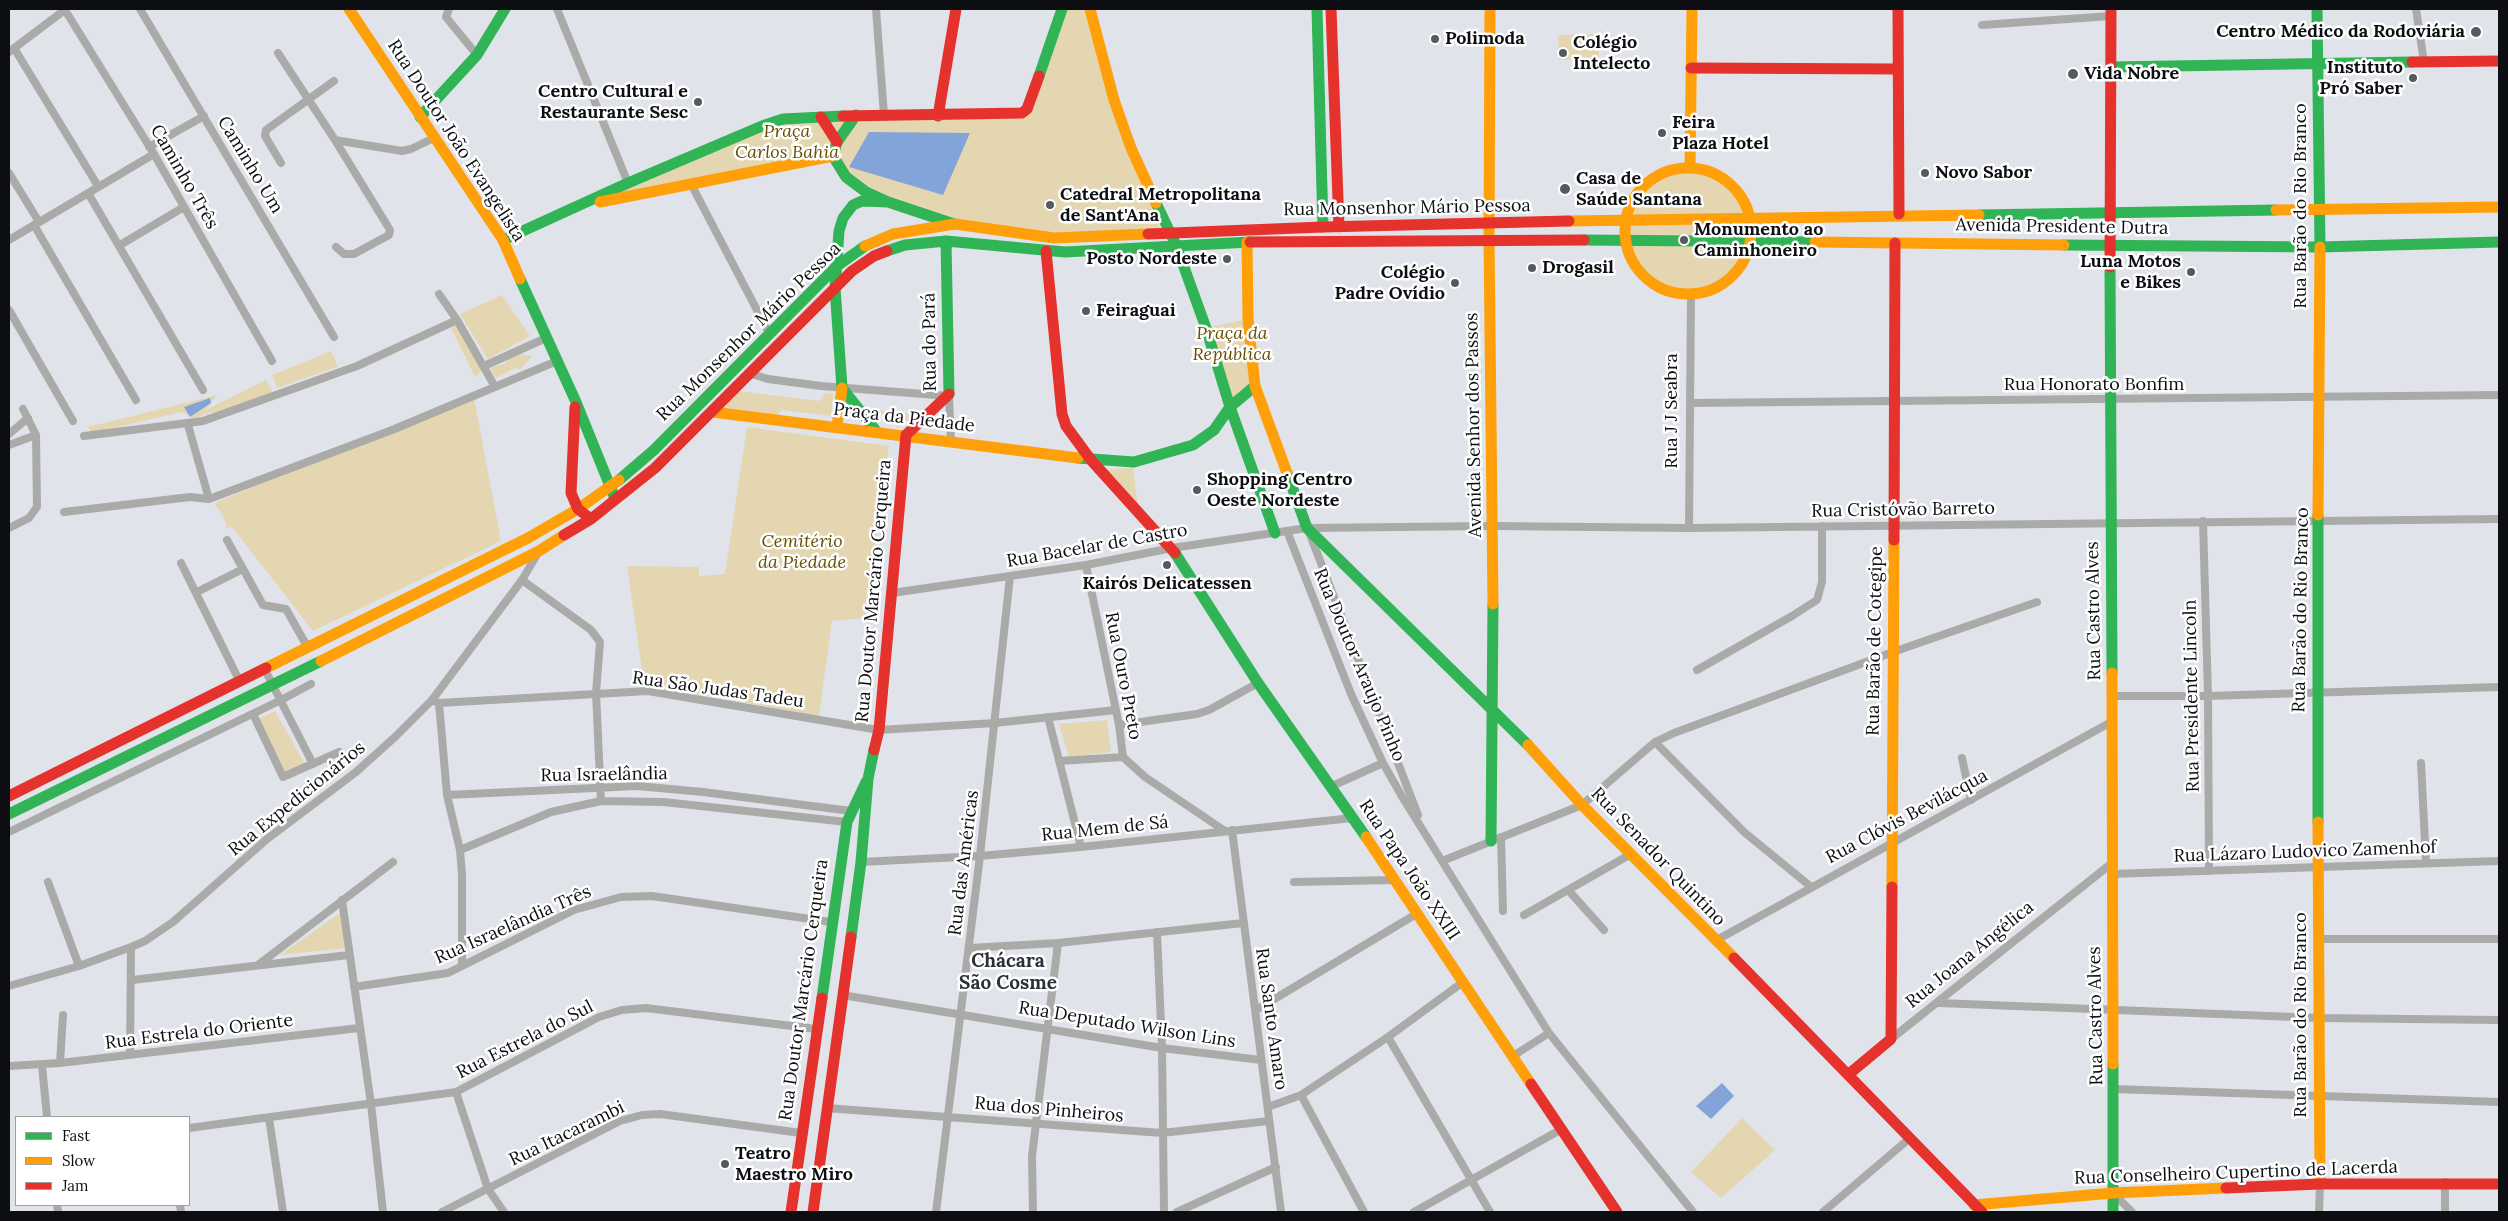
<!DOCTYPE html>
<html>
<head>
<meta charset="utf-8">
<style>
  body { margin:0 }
  #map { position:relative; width:2508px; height:1221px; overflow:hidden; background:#e0e4ea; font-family:Lora,serif }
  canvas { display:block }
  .frame { position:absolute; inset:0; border:10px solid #0c0e12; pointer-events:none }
  .legend { position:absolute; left:15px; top:1116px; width:175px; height:90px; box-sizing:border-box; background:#fff; border:1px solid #9e9fa0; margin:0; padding:6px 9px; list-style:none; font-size:15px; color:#0c0e12 }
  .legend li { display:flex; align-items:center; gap:10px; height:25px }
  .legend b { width:25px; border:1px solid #9e9fa0 }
</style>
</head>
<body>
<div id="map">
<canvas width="2508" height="1221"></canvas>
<div class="frame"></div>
<ul class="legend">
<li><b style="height:6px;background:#30b455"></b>Fast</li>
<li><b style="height:6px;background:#ff9f0a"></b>Slow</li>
<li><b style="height:6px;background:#e5322d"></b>Jam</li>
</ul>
</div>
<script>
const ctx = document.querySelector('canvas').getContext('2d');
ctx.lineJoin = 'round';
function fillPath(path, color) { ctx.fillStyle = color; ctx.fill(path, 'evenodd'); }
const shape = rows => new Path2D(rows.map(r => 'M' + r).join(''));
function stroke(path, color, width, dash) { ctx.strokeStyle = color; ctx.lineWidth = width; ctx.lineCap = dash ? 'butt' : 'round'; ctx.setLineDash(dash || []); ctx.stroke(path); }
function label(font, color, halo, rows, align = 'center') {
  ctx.font = font + ' Lora,serif'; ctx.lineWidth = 5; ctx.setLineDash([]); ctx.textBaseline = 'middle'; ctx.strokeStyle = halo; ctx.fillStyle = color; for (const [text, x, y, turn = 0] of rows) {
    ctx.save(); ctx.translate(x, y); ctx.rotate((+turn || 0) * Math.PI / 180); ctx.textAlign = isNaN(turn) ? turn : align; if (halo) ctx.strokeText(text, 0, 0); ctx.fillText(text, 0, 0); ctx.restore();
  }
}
fillPath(shape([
  [1062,9,1090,9,1129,149,1160,228,1055,234,956,222,889,200,855,183,834,154,586,205,762,126,857,118,1021,114],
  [1599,34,1599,59,1559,60,1558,35],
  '1625 231a63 63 0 1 1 126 0a63 63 0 1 1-126 0Z',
  [502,295,530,336,488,359,460,314],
  [1248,319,1255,386,1230,407,1206,328],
  [457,324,484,370,475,377,451,328],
  [331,351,338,367,277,388,272,375],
  [517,354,532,356,520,370,515,368,496,378,490,368,506,363,505,358],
  [266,380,275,397,202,415,198,420,182,412,91,433,88,427,217,395,206,410],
  [738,391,819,401,826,393,833,394,831,416,781,410,777,416,722,410],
  [474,397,501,541,313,631,232,527,227,528,222,514,214,503],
  [877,410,915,414,898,428],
  [747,427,889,446,870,587,876,617,832,621,819,716,644,684,627,566,699,567,699,576,725,574],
  [1133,468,1138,506,1103,470],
  [275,711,306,766,286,775,258,719],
  [1107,720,1111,752,1069,757,1059,724],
  [340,913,346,948,280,955],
  [1742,1118,1775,1150,1721,1198,1691,1172]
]), '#e5d6b2');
fillPath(shape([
  [869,132,970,133,943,195,849,167],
  [210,398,211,403,190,417,184,407],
  [1722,1083,1734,1096,1711,1119,1696,1106]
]), '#83a4d8');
stroke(shape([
  [140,9,334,337],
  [449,9,446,17,477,55],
  [557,9,628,183],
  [876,9,884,115],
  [2416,9,2424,62],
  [65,10,154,154,272,361],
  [1982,25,2111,16],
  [14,48,98,186],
  [9,52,66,9],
  [278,53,335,140,390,230,389,235,354,254,344,254,336,247],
  [335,140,402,151,411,149,434,138],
  [149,147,204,116],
  [281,163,265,136,266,130,334,81],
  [9,173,39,222],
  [691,184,769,333],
  [88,193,203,390],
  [34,225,136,400],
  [9,240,154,154],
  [120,245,184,207],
  [439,294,457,320,494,385],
  [9,310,73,421],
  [484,366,546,338],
  [748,373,768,379,821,386,949,396,951,442],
  [1690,403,2499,395],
  [188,425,209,499],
  [9,434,28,418],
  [84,436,203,421,357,366,457,320],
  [9,445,36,435],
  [64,512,190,497,209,499,392,430,557,361],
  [2203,521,2208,696,2209,871],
  [9,528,29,518,37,507,36,435,23,409],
  [1689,528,1691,294],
  [1287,531,1351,694,1383,763,1404,800,1549,1033,1693,1212],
  [1309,532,1418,815],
  [227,540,263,605,286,609,308,648],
  [181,563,240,682],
  [1086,565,1119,725,1123,757,1145,777,1225,831],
  [522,580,591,630,600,642,596,693,601,801],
  [197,592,243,569],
  [892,593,1086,565,1172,548,1307,528,1493,526,1689,528,2499,519],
  [265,670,313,764],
  [1697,670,1792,616,1817,600,1822,582,1822,526],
  [2113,696,2208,696,2499,687],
  [432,700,439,703,648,691,879,730,995,723,1116,710],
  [439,703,447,795,460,850,462,874,462,966],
  [253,714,283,777,339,752],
  [1048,717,1081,847],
  [1119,725,1197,714,1209,710,1258,683],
  [1655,742,1744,832,1810,886],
  [1962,758,1971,800],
  [1059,761,1123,757],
  [2421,763,2426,863],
  [1332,786,1383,763],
  [447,795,637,786,703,792,851,811],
  [1232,830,1281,1212],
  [9,832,281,700,311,684],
  [1501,837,1503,911],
  [460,850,551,812,601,801,664,802,847,822],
  [1442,861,1582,805,1655,742,1674,733,1893,652,2037,602],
  [861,862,980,856,1081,847,1352,818],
  [2112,874,2499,861],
  [48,882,79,966],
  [1294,882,1395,880],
  [1569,891,1604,930],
  [342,900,371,1104,383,1212],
  [1524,915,1631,854],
  [1157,932,1162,1048,1164,1212],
  [2319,939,2499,939],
  [1715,941,2113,721],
  [969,948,1058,943,1243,923],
  [258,965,393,862],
  [132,980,349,955],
  [9,986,79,966,131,947,145,941,173,922,267,839,356,772,395,737,432,700,522,580,538,553],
  [354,987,448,973,574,910,621,897,652,896,831,922],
  [842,995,1162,1048,1261,1060],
  [1939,1003,2320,1018,2499,1020],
  [1256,1010,1418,913],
  [1388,1037,1490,1212],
  [1891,1039,2112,863],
  [130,1055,131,947],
  [1513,1056,1549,1033],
  [60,1063,63,1015],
  [42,1065,47,1117],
  [9,1066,60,1063,359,1028],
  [2114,1089,2499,1102],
  [456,1092,488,1189,504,1212],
  [1301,1095,1364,1212],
  [1268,1107,1301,1095,1388,1037,1463,982],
  [826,1108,1162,1133,1269,1121],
  [269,1118,283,1212],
  [189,1128,456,1092,599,1017,622,1010,646,1008,816,1029],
  [2113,1193,2132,1212],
  [57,1205,58,1212],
  [180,1205,181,1212],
  [442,1212,620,1121,642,1115,660,1114,801,1133],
  [936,1212,980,856,1010,576],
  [1033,1212,1032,1156,1058,943],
  [1177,1212,1276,1167],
  [1414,1212,1560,1130],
  [1823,1212,1910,1138],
  [2319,1212,2320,1184],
  [2445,1212,2445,1182]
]), '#aaaaa9', 8);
stroke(shape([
  [1317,9,1323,227],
  [2317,9,2320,247],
  [2111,67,2412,62],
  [1039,76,1062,9],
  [856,115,837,142,833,156,846,177,866,192,888,202,954,224],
  [420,117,477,55,505,9],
  [1156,203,1176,245,1206,328,1230,407,1275,533],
  [1979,215,2276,210],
  [503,240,628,183,762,126,783,119,843,116],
  [1584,240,1815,242],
  [946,241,949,394],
  [2064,245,2320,247,2499,242],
  [887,251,905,245,946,241,1065,252,1250,242],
  [2110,267,2112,673],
  [520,279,576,402,614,496],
  [876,431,842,388,835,288,839,231,843,218,853,205,862,201,888,202],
  [1078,458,1134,462,1193,445,1214,430,1230,407,1255,386],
  [1287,473,1307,528,1528,745],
  [619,480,654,450,837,266,865,246],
  [1175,553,1258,683,1366,837],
  [9,814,321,661],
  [2318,822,2318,515],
  [1491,841,1493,604],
  [851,937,861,862,868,779,874,750],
  [822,998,847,822,866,782],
  [2113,1064,2113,1212]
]), '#30b455', 11);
stroke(shape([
  [349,9,503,240,520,279],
  [1090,9,1114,100,1131,148,1156,203],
  '1625 231a63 63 0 1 1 126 0a63 63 0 1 1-126 0Z',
  [1690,168,1692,9],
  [600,202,833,156],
  [2276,210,2499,207],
  [1569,221,1979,215],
  [1489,239,1493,604],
  [1489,239,1490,9],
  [1247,242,1248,319,1255,386,1287,473],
  [1815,242,2064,245],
  [865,246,893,234,955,224,1054,238,1148,234],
  [712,412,1078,458],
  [837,427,842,388],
  [2318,515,2320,247],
  [321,661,539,551,564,535],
  [266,668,528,538,578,509,619,480],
  [2112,673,2113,1064],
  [1528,745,1582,805,1734,958],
  [2318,822,2320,1184],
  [1366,837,1531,1084],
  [1892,887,1894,540],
  [1974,1205,2113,1193,2226,1188]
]), '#ff9f0a', 11);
stroke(shape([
  [1331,9,1339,227],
  [1898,9,1899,214],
  [2412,62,2499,61],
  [1691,68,1898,69],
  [843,116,1022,113,1027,109,1039,76],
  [938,116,956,9],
  [821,117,837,142],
  [1148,234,1323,227,1569,221],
  [1250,242,1584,240],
  [1046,251,1062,414,1066,426,1091,460,1175,553],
  [2110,267,2111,9],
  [575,407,571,493,578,509,591,519],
  [564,535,591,519,655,468,852,271,874,256,887,251],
  [1894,540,1895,243],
  [874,750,879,730,906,435,949,394],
  [9,796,266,668],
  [1734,958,1982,1212],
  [1849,1074,1891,1039,1892,887],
  [1531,1084,1617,1212],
  [2226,1188,2320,1184,2499,1184],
  [791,1212,822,998],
  [813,1212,851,937]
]), '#e5322d', 11);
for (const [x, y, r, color] of [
  [2476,32,6,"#56595e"],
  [1435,39,5,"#56595e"],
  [1563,53,5,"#56595e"],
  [2073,74,6,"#56595e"],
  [2413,78,5,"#56595e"],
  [698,102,5,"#56595e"],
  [1662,133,5,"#56595e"],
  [1925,173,5,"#56595e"],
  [1565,189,6,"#56595e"],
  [1050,205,5,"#56595e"],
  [1684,240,5,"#56595e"],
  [1227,259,5,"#56595e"],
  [1532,268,5,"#56595e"],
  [2191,272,5,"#56595e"],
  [1455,283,5,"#56595e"],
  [1086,311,5,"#56595e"],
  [1197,490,5,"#56595e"],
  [1167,565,5,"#56595e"],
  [725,1164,5,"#56595e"]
]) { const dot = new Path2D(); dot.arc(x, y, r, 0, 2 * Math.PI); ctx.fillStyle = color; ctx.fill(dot); stroke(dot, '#fff', 2); }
label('bold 18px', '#0c0e12', '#fff', [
  ["Centro Médico da Rodoviária",2465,32,"right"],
  ["Polimoda",1445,39],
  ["Colégio",1573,43],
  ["Intelecto",1573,64],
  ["Instituto",2403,68,"right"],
  ["Pró Saber",2403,89,"right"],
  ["Vida Nobre",2084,74],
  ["Centro Cultural e",688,92,"right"],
  ["Restaurante Sesc",688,113,"right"],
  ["Feira",1672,123],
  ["Plaza Hotel",1672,144],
  ["Novo Sabor",1935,173],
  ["Casa de",1576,179],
  ["Saúde Santana",1576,200],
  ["Catedral Metropolitana",1060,195],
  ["de Sant'Ana",1060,216],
  ["Monumento ao",1694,230],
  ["Caminhoneiro",1694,251],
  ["Posto Nordeste",1217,259,"right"],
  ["Luna Motos",2181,262,"right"],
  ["e Bikes",2181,283,"right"],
  ["Drogasil",1542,268],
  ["Colégio",1445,273,"right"],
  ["Padre Ovídio",1445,294,"right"],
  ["Feiraguai",1096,311],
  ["Shopping Centro",1207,480],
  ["Oeste Nordeste",1207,501],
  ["Kairós Delicatessen",1167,584,"center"],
  ["Teatro",735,1154],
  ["Maestro Miro",735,1175]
], 'left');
label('italic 18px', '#6a4f00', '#fff', [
  ["Praça",787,132],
  ["Carlos Bahia",787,153],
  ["Praça da",1232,334],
  ["República",1232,355],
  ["Cemitério",802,542],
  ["da Piedade",802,563]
]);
label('18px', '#0c0e12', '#fff', [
  ["Rua Doutor João Evangelista",456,141,57],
  ["Caminho Um",250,165,59],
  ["Caminho Três",184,177,60],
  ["Rua Barão do Rio Branco",2301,206,-90],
  ["Rua Monsenhor Mário Pessoa",1407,208,-1],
  ["Avenida Presidente Dutra",2062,227,1],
  ["Rua Monsenhor Mário Pessoa",749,332,-44],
  ["Rua do Pará",930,342,-91],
  ["Rua Honorato Bonfim",2094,385],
  ["Rua J J Seabra",1672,411,-90],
  ["Praça da Piedade",904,418,7],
  ["Avenida Senhor dos Passos",1474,425,-91],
  ["Rua Cristóvão Barreto",1903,510,-1],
  ["Rua Bacelar de Castro",1097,546,-10],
  ["Rua Doutor Marcário Cerqueira",874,591,-85],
  ["Rua Barão do Rio Branco",2301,610,-89],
  ["Rua Castro Alves",2094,611,-91],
  ["Rua Barão de Cotegipe",1875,641,-89],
  ["Rua Doutor Araujo Pinho",1359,665,67],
  ["Rua Ouro Preto",1123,676,79],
  ["Rua São Judas Tadeu",718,690,8],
  ["Rua Presidente Lincoln",2192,696,-91],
  ["Rua Israelândia",604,775,-1],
  ["Rua Expedicionários",297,799,-39],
  ["Rua Clóvis Bevilácqua",1907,817,-28],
  ["Rua Mem de Sá",1105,829,-6],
  ["Rua Lázaro Ludovico Zamenhof",2305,852,-2],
  ["Rua Senador Quintino",1658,857,46],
  ["Rua das Américas",964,863,-83],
  ["Rua Papa João XXIII",1409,870,56],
  ["Rua Israelândia Três",513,925,-24],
  ["Rua Joana Angélica",1970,955,-39],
  ["Rua Doutor Marcário Cerqueira",804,990,-82],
  ["Rua Barão do Rio Branco",2301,1015,-90],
  ["Rua Castro Alves",2096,1016,-91],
  ["Rua Santo Amaro",1271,1019,82],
  ["Rua Deputado Wilson Lins",1127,1025,9],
  ["Rua Estrela do Oriente",199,1032,-7],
  ["Rua Estrela do Sul",525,1040,-27],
  ["Rua dos Pinheiros",1049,1110,5],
  ["Rua Itacarambi",567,1134,-26],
  ["Rua Conselheiro Cupertino de Lacerda",2236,1173,-2]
]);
label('bold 19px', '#2a3038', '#fff', [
  ["Chácara",1008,962],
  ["São Cosme",1008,984]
]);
</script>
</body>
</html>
